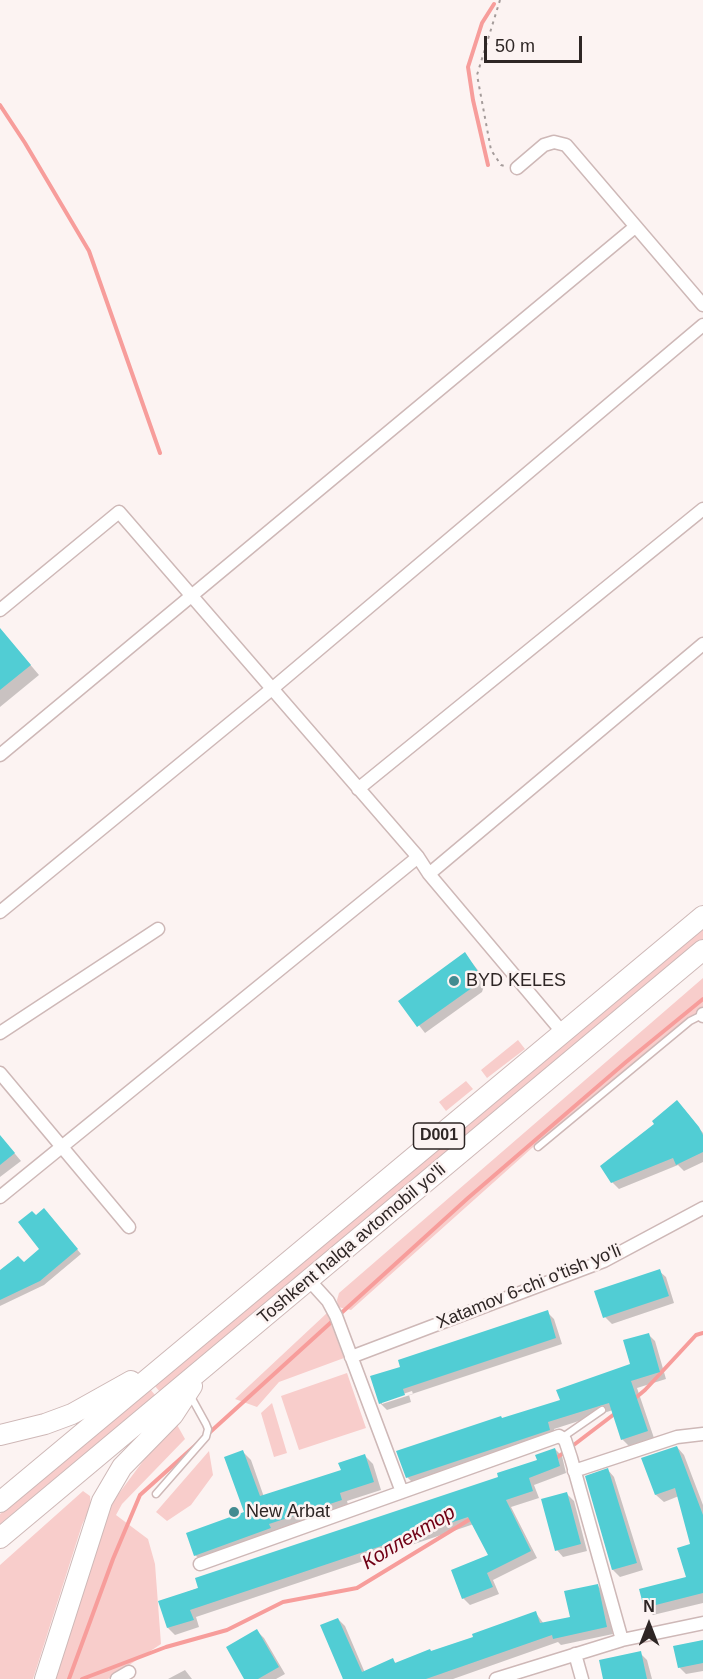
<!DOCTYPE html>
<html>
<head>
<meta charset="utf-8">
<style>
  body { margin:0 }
  #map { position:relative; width:703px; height:1679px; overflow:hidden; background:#fcf3f2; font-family:Helvetica,sans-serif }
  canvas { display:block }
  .north { position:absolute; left:619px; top:1595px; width:60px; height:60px; -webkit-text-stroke:4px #fcf3f2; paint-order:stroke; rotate:0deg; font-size:16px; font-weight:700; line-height:24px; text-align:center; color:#2e2625 }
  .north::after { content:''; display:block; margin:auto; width:21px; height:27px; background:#2e2625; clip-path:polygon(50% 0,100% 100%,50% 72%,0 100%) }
  .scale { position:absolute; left:484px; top:36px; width:98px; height:27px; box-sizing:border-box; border:3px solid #2e2625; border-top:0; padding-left:8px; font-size:18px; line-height:21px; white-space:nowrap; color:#2e2625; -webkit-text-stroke:4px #fcf3f2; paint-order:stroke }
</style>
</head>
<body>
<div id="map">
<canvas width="703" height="1679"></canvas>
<div class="north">N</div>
<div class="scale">50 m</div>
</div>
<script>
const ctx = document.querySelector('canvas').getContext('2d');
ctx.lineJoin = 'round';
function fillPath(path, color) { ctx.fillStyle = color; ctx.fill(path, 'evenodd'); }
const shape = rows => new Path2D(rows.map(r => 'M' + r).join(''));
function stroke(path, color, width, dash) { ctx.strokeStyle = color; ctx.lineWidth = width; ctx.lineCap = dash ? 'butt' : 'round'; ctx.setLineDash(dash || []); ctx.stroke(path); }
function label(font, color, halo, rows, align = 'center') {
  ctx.font = font + ' Helvetica,sans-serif'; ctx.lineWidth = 5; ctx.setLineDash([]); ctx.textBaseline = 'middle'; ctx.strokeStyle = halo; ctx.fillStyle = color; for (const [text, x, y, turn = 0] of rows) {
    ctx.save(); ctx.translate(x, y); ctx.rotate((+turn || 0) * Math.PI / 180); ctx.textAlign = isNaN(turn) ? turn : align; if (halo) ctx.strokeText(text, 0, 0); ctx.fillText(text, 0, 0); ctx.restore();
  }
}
fillPath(shape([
  [703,929,703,939,160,1392,155,1386],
  [703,978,703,1010,532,1148,351,1310,338,1307,337,1300,339,1293],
  [518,1040,525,1049,487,1078,481,1070],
  [466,1081,473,1089,446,1111,439,1102],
  [327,1313,344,1358,279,1382,257,1407,235,1399],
  [347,1373,366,1428,299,1450,281,1396],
  [150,1389,155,1395,0,1524,0,1514],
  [272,1403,287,1453,274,1457,261,1413],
  [176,1423,185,1439,122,1504,116,1515,148,1539,155,1564,161,1644,108,1679,53,1679,108,1508,155,1445],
  [209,1451,213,1475,191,1505,167,1521,156,1512],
  [83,1491,90,1496,91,1505,82,1525,33,1679,0,1679,0,1565]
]), '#f8cdcb');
fillPath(shape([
  [0,629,39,675,0,707],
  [465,954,481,974,485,983,482,992,425,1033,400,1001],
  [684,1109,703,1133,703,1162,684,1171,678,1165,619,1189,612,1182],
  [0,1136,21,1161,0,1177],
  [48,1214,81,1254,44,1285,0,1306,0,1272,24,1264,42,1249,36,1217],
  [659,1271,666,1277,674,1303,612,1324,605,1317],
  [547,1312,554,1319,562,1344,409,1395,411,1402,387,1410,380,1403,401,1368],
  [412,1391,413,1394,382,1404,382,1401],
  [648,1334,655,1341,666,1379,637,1388,654,1438,629,1446,622,1439,613,1410,554,1429,556,1437,414,1484,407,1477,503,1420,562,1401,632,1365],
  [677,1447,684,1455,703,1505,703,1603,653,1615,645,1607,688,1578,692,1545,679,1496,664,1502,656,1495,643,1459],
  [555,1449,562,1456,566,1473,534,1485,539,1498,511,1507,537,1558,493,1580,499,1594,470,1605,463,1598,490,1556,474,1524,196,1617,199,1627,175,1635,168,1628,160,1602,500,1477,539,1461],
  [243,1452,251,1460,264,1497,343,1471,365,1456,373,1464,381,1490,347,1501,349,1508,204,1563,195,1555,246,1513],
  [608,1470,614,1477,643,1570,620,1577,613,1570,586,1477],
  [567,1494,574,1501,587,1551,563,1557,557,1550],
  [597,1585,604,1592,613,1634,561,1645,558,1642,453,1679,342,1679,344,1678,338,1619,345,1626,365,1673,392,1660,397,1664,475,1638,535,1612,544,1624,572,1618],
  [257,1631,264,1638,285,1674,276,1679,246,1679],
  [703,1642,703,1671,686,1674,679,1667],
  [640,1653,647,1660,652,1679,605,1679],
  [185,1670,192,1679,168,1679]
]), '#0003');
stroke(shape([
  [0,105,25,143,89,251,160,453],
  [488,165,473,100,468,67,482,23,494,4],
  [633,1400,645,1390,696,1335,703,1333],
  [208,1434,468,1198,626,1062,703,999],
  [554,1460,617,1412],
  [69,1679,113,1559,140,1495,198,1443],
  [82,1679,166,1647,227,1630,283,1602,357,1588,472,1518]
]), '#f79d9b', 4);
fillPath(shape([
  [0,628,31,665,0,690],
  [465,952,477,970,479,975,476,985,417,1027,398,1001],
  [677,1100,699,1127,703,1135,703,1152,676,1165,673,1158,611,1183,600,1166,654,1124,652,1121],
  [0,1135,15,1153,0,1165],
  [44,1208,78,1249,40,1281,0,1300,0,1270,18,1256,24,1262,39,1249,18,1222,32,1211,36,1215],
  [660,1269,669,1296,603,1318,594,1291],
  [548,1310,556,1338,403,1389,405,1395,379,1404,370,1376,400,1367,398,1360],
  [649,1333,660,1372,631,1381,648,1431,621,1440,609,1403,548,1422,550,1430,406,1478,396,1451,501,1416,502,1418,560,1400,556,1390,630,1364,623,1340],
  [677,1446,703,1515,703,1593,644,1608,639,1589,686,1577,677,1548,690,1544,675,1488,655,1495,641,1458],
  [555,1448,560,1466,529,1478,533,1491,506,1500,531,1551,487,1573,493,1587,462,1599,451,1570,488,1555,468,1517,190,1610,194,1620,167,1628,158,1601,198,1588,195,1578,498,1477,497,1473,537,1460,535,1455],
  [243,1450,260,1496,341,1470,338,1463,365,1454,374,1482,340,1493,342,1500,269,1524,271,1528,194,1556,186,1533,244,1512,224,1457],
  [608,1468,637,1563,612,1570,585,1476],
  [567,1492,581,1544,555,1551,541,1499],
  [598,1584,607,1627,553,1639,552,1635,426,1679,343,1679,320,1625,338,1618,362,1672,393,1658,395,1663,430,1649,431,1651,473,1637,472,1634,536,1611,540,1623,570,1617,564,1591],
  [257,1629,279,1667,258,1679,244,1679,226,1647],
  [703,1640,703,1663,678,1668,673,1646],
  [641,1651,647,1679,603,1679,599,1660]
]), '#51cdd4');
const service = shape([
  [538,1147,690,1021,702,1015],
  [563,1437,602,1410],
  [156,1494,206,1437,208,1429,206,1424,190,1395]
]);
const minor = shape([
  [517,168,544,145,554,142,566,145,703,305],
  [0,610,119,512,418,857,429,874,563,1033],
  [0,755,635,227],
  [358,789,703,509],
  [429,874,703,644],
  [0,912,273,688,703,325],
  [703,1014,703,1016],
  [0,1033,158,929],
  [0,1073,129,1227],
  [0,1197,418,857],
  [309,1280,328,1301,336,1316,402,1492],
  [351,1357,604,1261,703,1208],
  [574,1471,677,1437,703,1434],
  [200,1564,559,1436,565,1440,571,1458,622,1640],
  [575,1654,582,1679],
  [117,1679,129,1672],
  [496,1679,622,1640,703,1623]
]);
const trunk = shape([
  [0,1435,45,1424,72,1414,131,1381],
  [0,1502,703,916],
  [0,1538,703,950],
  [45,1679,102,1501,122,1467,173,1415,192,1386]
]);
stroke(service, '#ceb8b7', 9);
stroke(minor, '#ceb8b7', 15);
stroke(trunk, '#ceb8b7', 22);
stroke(shape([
  [500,0,477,75,491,150,501,165,505,166]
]), '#a49b9a', 2, [3, 4.5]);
stroke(service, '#fff', 6);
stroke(minor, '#fff', 12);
stroke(trunk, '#fff', 20);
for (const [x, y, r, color] of [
  [454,981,6,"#438b90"],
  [234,1512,6,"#438b90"]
]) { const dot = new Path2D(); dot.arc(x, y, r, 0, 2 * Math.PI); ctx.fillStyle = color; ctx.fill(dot); stroke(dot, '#fcf3f2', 2); }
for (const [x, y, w] of [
  [439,1136,51]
]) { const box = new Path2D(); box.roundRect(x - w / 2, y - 13, w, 26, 4.5); ctx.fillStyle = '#fcf3f2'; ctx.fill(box); stroke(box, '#2e2625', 1.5); }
label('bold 16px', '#2e2625', null, [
  ["D001",439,1136]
]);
label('18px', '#2e2625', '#fcf3f2', [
  ["BYD KELES",466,981],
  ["New Arbat",246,1512]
], 'left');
label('18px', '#2e2625', '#fcf3f2', [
  ["Toshkent halqa avtomobil yo'li",352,1244,-40],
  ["Xatamov 6-chi o'tish yo'li",529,1287,-22]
]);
label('italic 20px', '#700015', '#fcf3f2', [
  ["Коллектор",409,1538,-31]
]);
</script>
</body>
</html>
